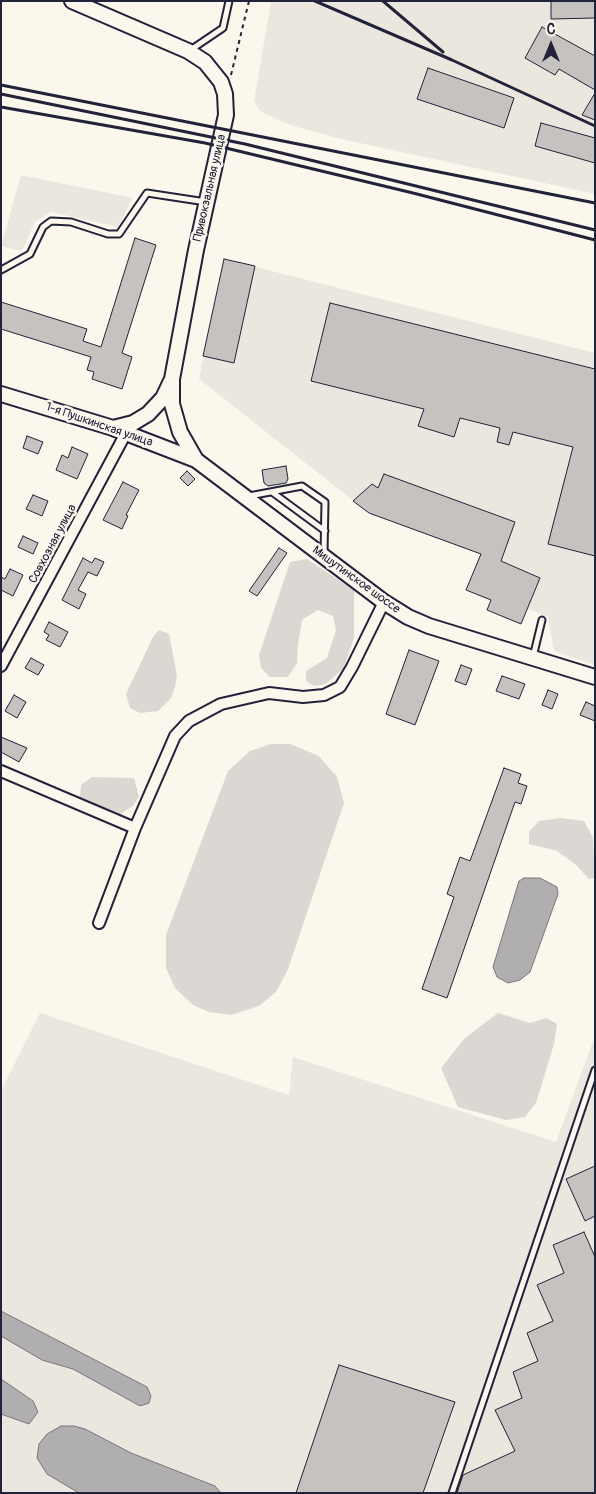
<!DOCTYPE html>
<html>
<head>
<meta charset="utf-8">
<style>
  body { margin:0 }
  #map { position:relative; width:596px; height:1494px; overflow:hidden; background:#fbf7ec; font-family:Pangolin,sans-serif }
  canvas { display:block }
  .frame { position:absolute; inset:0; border:2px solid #22223b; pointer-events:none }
  .north { position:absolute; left:526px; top:20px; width:50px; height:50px; -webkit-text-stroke:4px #fbf7ec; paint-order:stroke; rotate:0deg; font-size:14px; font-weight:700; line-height:20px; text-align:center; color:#22223b }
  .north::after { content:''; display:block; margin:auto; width:18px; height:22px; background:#22223b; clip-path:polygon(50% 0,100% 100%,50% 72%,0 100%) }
</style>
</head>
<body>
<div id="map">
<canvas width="596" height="1494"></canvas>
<div class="frame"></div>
<div class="north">С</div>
</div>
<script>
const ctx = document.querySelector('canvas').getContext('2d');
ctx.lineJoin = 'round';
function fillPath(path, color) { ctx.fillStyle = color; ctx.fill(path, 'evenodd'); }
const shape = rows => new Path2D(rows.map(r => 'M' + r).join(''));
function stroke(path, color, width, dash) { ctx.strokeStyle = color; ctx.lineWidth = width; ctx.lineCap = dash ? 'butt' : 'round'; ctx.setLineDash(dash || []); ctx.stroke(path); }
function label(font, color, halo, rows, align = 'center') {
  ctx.font = font + ' Pangolin,sans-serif'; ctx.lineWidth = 5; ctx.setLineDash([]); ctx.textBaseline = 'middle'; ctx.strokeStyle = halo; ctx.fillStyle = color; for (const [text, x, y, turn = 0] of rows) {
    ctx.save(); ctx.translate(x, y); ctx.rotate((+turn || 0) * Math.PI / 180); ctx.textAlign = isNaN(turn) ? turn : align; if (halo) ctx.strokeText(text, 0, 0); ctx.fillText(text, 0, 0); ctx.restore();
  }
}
fillPath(shape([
  [271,1,595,1,595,194,337,138,290,125,260,111,254,101],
  [21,175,133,198,118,227,51,212,35,222,22,251,1,246],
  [224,259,595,353,595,665,554,651,548,617,527,608,521,624,487,610,491,600,466,590,480,554,369,513,199,379],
  [40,1013,289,1095,293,1057,556,1142,595,1036,595,1493,1,1493,1,1091]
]), '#ebe7df');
fillPath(shape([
  [307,559,354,590,354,638,344,668,326,684,314,686,306,681,306,671,327,658,336,630,333,616,318,610,302,620,298,644,297,663,288,677,270,677,261,668,259,655,290,562],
  [159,630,169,634,177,675,175,687,171,698,158,711,140,713,130,708,126,694,153,637],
  [271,744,290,744,319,756,337,777,344,803,288,969,276,992,259,1006,231,1015,209,1012,193,1005,175,988,166,968,166,935,228,771,250,751],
  [92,777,134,778,139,797,133,806,120,814,100,809,80,797,81,785],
  [561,818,584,821,593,838,595,878,589,879,575,864,557,851,529,844,529,832,539,821],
  [498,1013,530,1023,546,1018,557,1024,554,1044,536,1103,525,1117,506,1120,458,1107,441,1068,465,1038]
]), '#dbd8d3');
const water = shape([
  [524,878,540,878,557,887,558,894,530,972,520,980,508,983,497,977,493,967,519,881,524,878],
  [1,1311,147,1387,151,1396,149,1403,140,1406,73,1369,42,1360,1,1336,1,1311],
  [1,1379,33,1401,38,1412,29,1424,1,1414,1,1379],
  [61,1426,74,1426,85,1429,131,1453,215,1486,221,1493,79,1493,47,1474,37,1458,39,1444,47,1434,61,1426]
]);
fillPath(water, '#b1aeb0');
stroke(water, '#787681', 1);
const building = shape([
  [551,1,595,1,595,18,551,19,551,1],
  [542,27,595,56,595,90,559,69,555,75,525,58,542,27],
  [428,68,514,98,504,128,417,99,428,68],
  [595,93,595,120,582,115,595,93],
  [541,123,595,138,595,163,535,146,541,123],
  [135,238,156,245,122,353,132,357,122,389,92,379,94,372,87,370,91,357,1,329,1,302,87,329,83,341,101,347,135,238],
  [224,259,255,266,234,363,203,356,224,259],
  [330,303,595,369,595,556,548,544,573,447,513,432,509,445,497,442,500,428,460,418,454,437,418,426,424,409,311,381,330,303],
  [27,436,43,442,38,454,23,448,27,436],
  [72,447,88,454,77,479,56,470,62,455,68,458,72,447],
  [286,466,288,479,286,483,268,486,264,483,262,470,286,466],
  [187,471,195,479,188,486,180,478,187,471],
  [384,474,515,522,501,561,540,578,521,624,487,610,491,600,466,590,481,554,369,513,353,501,372,484,378,488,384,474],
  [123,482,139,490,126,515,128,516,122,529,103,520,123,482],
  [33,495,48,501,42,516,26,509,33,495],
  [23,536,38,543,33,554,18,547,23,536],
  [279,548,287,553,257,596,249,591,279,548],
  [83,558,92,563,95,558,104,562,97,576,88,572,78,590,86,594,79,609,62,600,83,558],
  [10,569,23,575,13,596,1,590,1,577,5,579,10,569],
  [49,622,68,632,60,647,46,640,49,635,44,632,49,622],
  [409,650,439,661,415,725,386,714,409,650],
  [31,658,44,665,38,675,25,668,31,658],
  [461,665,472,669,466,685,455,681,461,665],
  [502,676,525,684,519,699,496,691,502,676],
  [548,690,558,694,552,709,542,705,548,690],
  [14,695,26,702,17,718,5,711,14,695],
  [586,702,595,706,595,721,580,715,586,702],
  [1,737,27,748,19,762,1,752,1,737],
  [504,768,521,774,518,783,527,786,521,804,515,802,447,998,422,989,454,897,447,894,460,857,470,861,504,768],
  [595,1166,595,1216,585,1221,566,1179,595,1166],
  [584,1232,595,1257,595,1493,457,1493,463,1475,515,1451,495,1410,522,1398,513,1372,538,1361,527,1333,553,1321,537,1285,564,1273,553,1245,584,1232],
  [339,1365,455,1402,423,1493,296,1493,339,1365]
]);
fillPath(building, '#c6c2c0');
stroke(building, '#22223b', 1);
const lane = shape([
  [189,51,223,28,229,1],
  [1,270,30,254,43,227,51,221,71,222,108,234,119,234,147,193,206,202],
  [272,492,325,531],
  [249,496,302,486,325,502,324,554],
  [533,657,542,620],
  [452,1493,595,1070]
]);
const street = shape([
  [1,666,126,433],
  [1,771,135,828],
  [99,923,135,828,175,736,189,721,221,704,269,693,303,697,324,695,340,687,352,667,384,602]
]);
const secondary = shape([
  [72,1,188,51,205,62,221,82,225,94,226,115,196,250,172,379,172,404,180,432,196,460],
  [1,394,113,428,196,460,384,602,408,617,429,626,595,677],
  [113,428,133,423,148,414,163,398,171,381]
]);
stroke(lane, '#22223b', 9);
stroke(street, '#22223b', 14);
stroke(secondary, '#22223b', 18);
stroke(shape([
  [231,75,249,1]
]), '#22223b', 2, [4, 4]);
stroke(lane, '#fbf7ec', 5);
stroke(street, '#fbf7ec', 10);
stroke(secondary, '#fbf7ec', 14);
stroke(shape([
  [315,1,452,60,595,126],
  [383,1,443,52],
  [1,85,595,203],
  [1,94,245,144,595,230],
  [1,107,205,143,413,193,595,240]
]), '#22223b', 3);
label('12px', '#22223b', '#fbf7ec', [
  ["Привокзальная улица",210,188,-77],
  ["1-я Пушкинская улица",99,425,19],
  ["Совхозная улица",53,544,-62],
  ["Мишутинское шоссе",356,580,36]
]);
</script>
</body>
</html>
